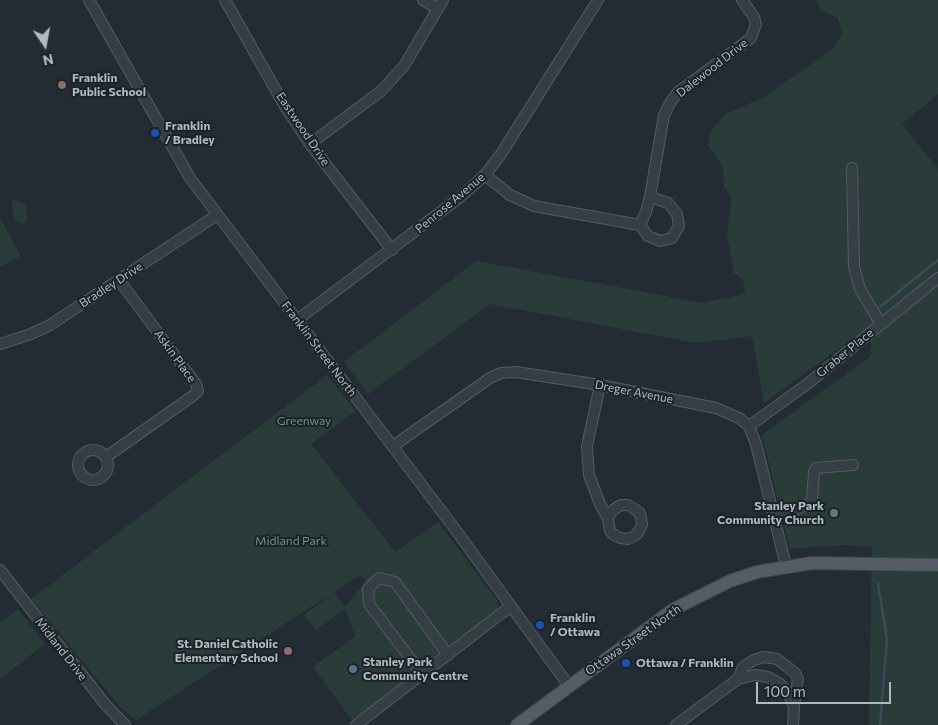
<!DOCTYPE html>
<html>
<head>
<meta charset="utf-8">
<style>
  body { margin:0 }
  #map { position:relative; width:938px; height:725px; overflow:hidden; background:#232c34; font-family:Commissioner,sans-serif }
  canvas { display:block }
  .north { position:absolute; left:20px; top:20px; width:50px; height:50px; -webkit-text-stroke:4px #1b2329; paint-order:stroke; rotate:168deg; font-size:14px; font-weight:700; line-height:20px; text-align:center; color:#b0b9c1 }
  .north::after { content:''; display:block; margin:auto; width:18px; height:22px; background:#b0b9c1; clip-path:polygon(50% 0,100% 100%,50% 72%,0 100%) }
  .scale { position:absolute; left:756px; top:682px; width:135px; height:22px; box-sizing:border-box; border:2px solid #b0b9c1; border-top:0; padding-left:6px; font-size:15px; line-height:18px; white-space:nowrap; color:#b0b9c1; -webkit-text-stroke:4px #1b2329; paint-order:stroke }
</style>
</head>
<body>
<div id="map">
<canvas width="938" height="725"></canvas>
<div class="north">N</div>
<div class="scale">100 m</div>
</div>
<script>
const ctx = document.querySelector('canvas').getContext('2d');
ctx.lineJoin = 'round';
function fillPath(path, color) { ctx.fillStyle = color; ctx.fill(path, 'evenodd'); }
const shape = rows => new Path2D(rows.map(r => 'M' + r).join(''));
function stroke(path, color, width, dash) { ctx.strokeStyle = color; ctx.lineWidth = width; ctx.lineCap = dash ? 'butt' : 'round'; ctx.setLineDash(dash || []); ctx.stroke(path); }
function label(font, color, halo, rows, align = 'center') {
  ctx.font = font + ' Commissioner,sans-serif'; ctx.lineWidth = 4; ctx.setLineDash([]); ctx.textBaseline = 'middle'; ctx.strokeStyle = halo; ctx.fillStyle = color; for (const [text, x, y, turn = 0] of rows) {
    ctx.save(); ctx.translate(x, y); ctx.rotate((+turn || 0) * Math.PI / 180); ctx.textAlign = isNaN(turn) ? turn : align; if (halo) ctx.strokeText(text, 0, 0); ctx.fillText(text, 0, 0); ctx.restore();
  }
}
fillPath(shape([
  [816,0,938,0,938,94,902,124,938,169,938,725,869,725,872,547,842,545,790,549,762,435,871,356,871,340,863,331,764,403,752,336,696,343,490,304,368,394,344,362,476,261,704,303,745,294,743,280,734,273,727,234,731,203,730,196,724,188,723,167,708,145,710,132,726,113,763,98,834,48,842,34,838,19,820,9],
  [14,200,25,204,27,220,24,225,17,221,14,216,12,201],
  [0,218,21,256,0,267],
  [327,375,356,411,311,444,395,552,438,522,497,600,499,610,353,722,313,667,355,636,345,608,316,630,304,615,331,594,136,720,121,708,31,599],
  [360,575,366,581,345,607,334,592],
  [18,609,45,644,0,679,0,623]
]), '#2a3c3a');
stroke(shape([
  [880,307,938,260],
  [878,584,887,639,880,725]
]), '#3a4c5b', 2.5);
const minor = shape([
  [89,0,190,178,455,529,569,686],
  [225,0,286,108,310,144,392,250],
  [423,0,438,9],
  [310,144,381,91,404,66,443,0],
  [852,168,854,267,860,289,881,324],
  [485,175,510,195,534,206,640,225,648,236,660,241,672,238,679,226,677,214,668,203,650,197],
  [640,225,646,212,650,197,664,115,670,103,678,92,751,38,756,24,754,17,742,0],
  [297,320,459,198,485,175,501,154,598,0],
  [0,344,31,334,50,325,217,215],
  [600,385,587,446,589,475,600,504,608,519,610,531,614,535,620,538,628,539,633,537,638,533,642,524,641,517,639,512,628,505,621,505,616,508,611,512,608,519],
  [749,426,806,385,938,278],
  [393,446,490,378,501,373,516,372,600,385,716,408,739,418,749,426,756,444,786,566],
  '78 465a15 15 0 1 1 30 0a15 15 0 1 1-30 0Z',
  [106,457,194,395,198,391,196,384,119,280],
  [775,515,798,509,810,503,812,500,814,472,816,468,853,465],
  [0,570,105,704,125,725],
  [422,674,369,604,368,589,379,578,395,582,448,655],
  [738,679,743,667,754,660,764,657,777,659,795,673,798,679,794,706],
  [356,725,511,606],
  [676,725,738,679,755,675,768,677,780,684,788,693,794,707,793,725]
]);
const major = shape([
  [517,725,674,609,730,581,757,572,812,563,938,565]
]);
stroke(minor, '#535c62', 12);
stroke(major, '#3f474e', 14);
stroke(minor, '#363e45', 10);
stroke(major, '#545d65', 12);
for (const [x, y, r, color] of [
  [62,85,5,"#8d6e63"],
  [155,133,5,"#1a4fb4"],
  [834,513,5,"#6b7280"],
  [540,625,5,"#1a4fb4"],
  [288,651,5,"#8d6e63"],
  [626,663,5,"#1a4fb4"],
  [353,669,5,"#5c6f8a"]
]) { const dot = new Path2D(); dot.arc(x, y, r, 0, 2 * Math.PI); ctx.fillStyle = color; ctx.fill(dot); stroke(dot, '#1b2329', 2); }
label('12px', '#b0b9c1', '#1b2329', [
  ["Dalewood Drive",712,68,-38],
  ["Eastwood Drive",303,129,56],
  ["Penrose Avenue",450,203,-40],
  ["Bradley Drive",111,285,-33],
  ["Franklin Street North",319,349,53],
  ["Graber Place",845,353,-39],
  ["Askin Place",175,356,54],
  ["Dreger Avenue",634,392,11],
  ["Ottawa Street North",633,640,-35],
  ["Midland Drive",61,649,52]
]);
label('bold 12px', '#b0b9c1', '#1b2329', [
  ["Franklin",72,78],
  ["Public School",72,92],
  ["Franklin",165,126],
  ["/ Bradley",165,140],
  ["Stanley Park",824,506,"right"],
  ["Community Church",824,520,"right"],
  ["Franklin",550,618],
  ["/ Ottawa",550,632],
  ["St. Daniel Catholic",278,644,"right"],
  ["Elementary School",278,658,"right"],
  ["Stanley Park",363,662],
  ["Community Centre",363,676],
  ["Ottawa / Franklin",636,663]
], 'left');
label('12px', '#729476', '#1b2329', [
  ["Greenway",304,421],
  ["Midland Park",291,541]
]);
</script>
</body>
</html>
